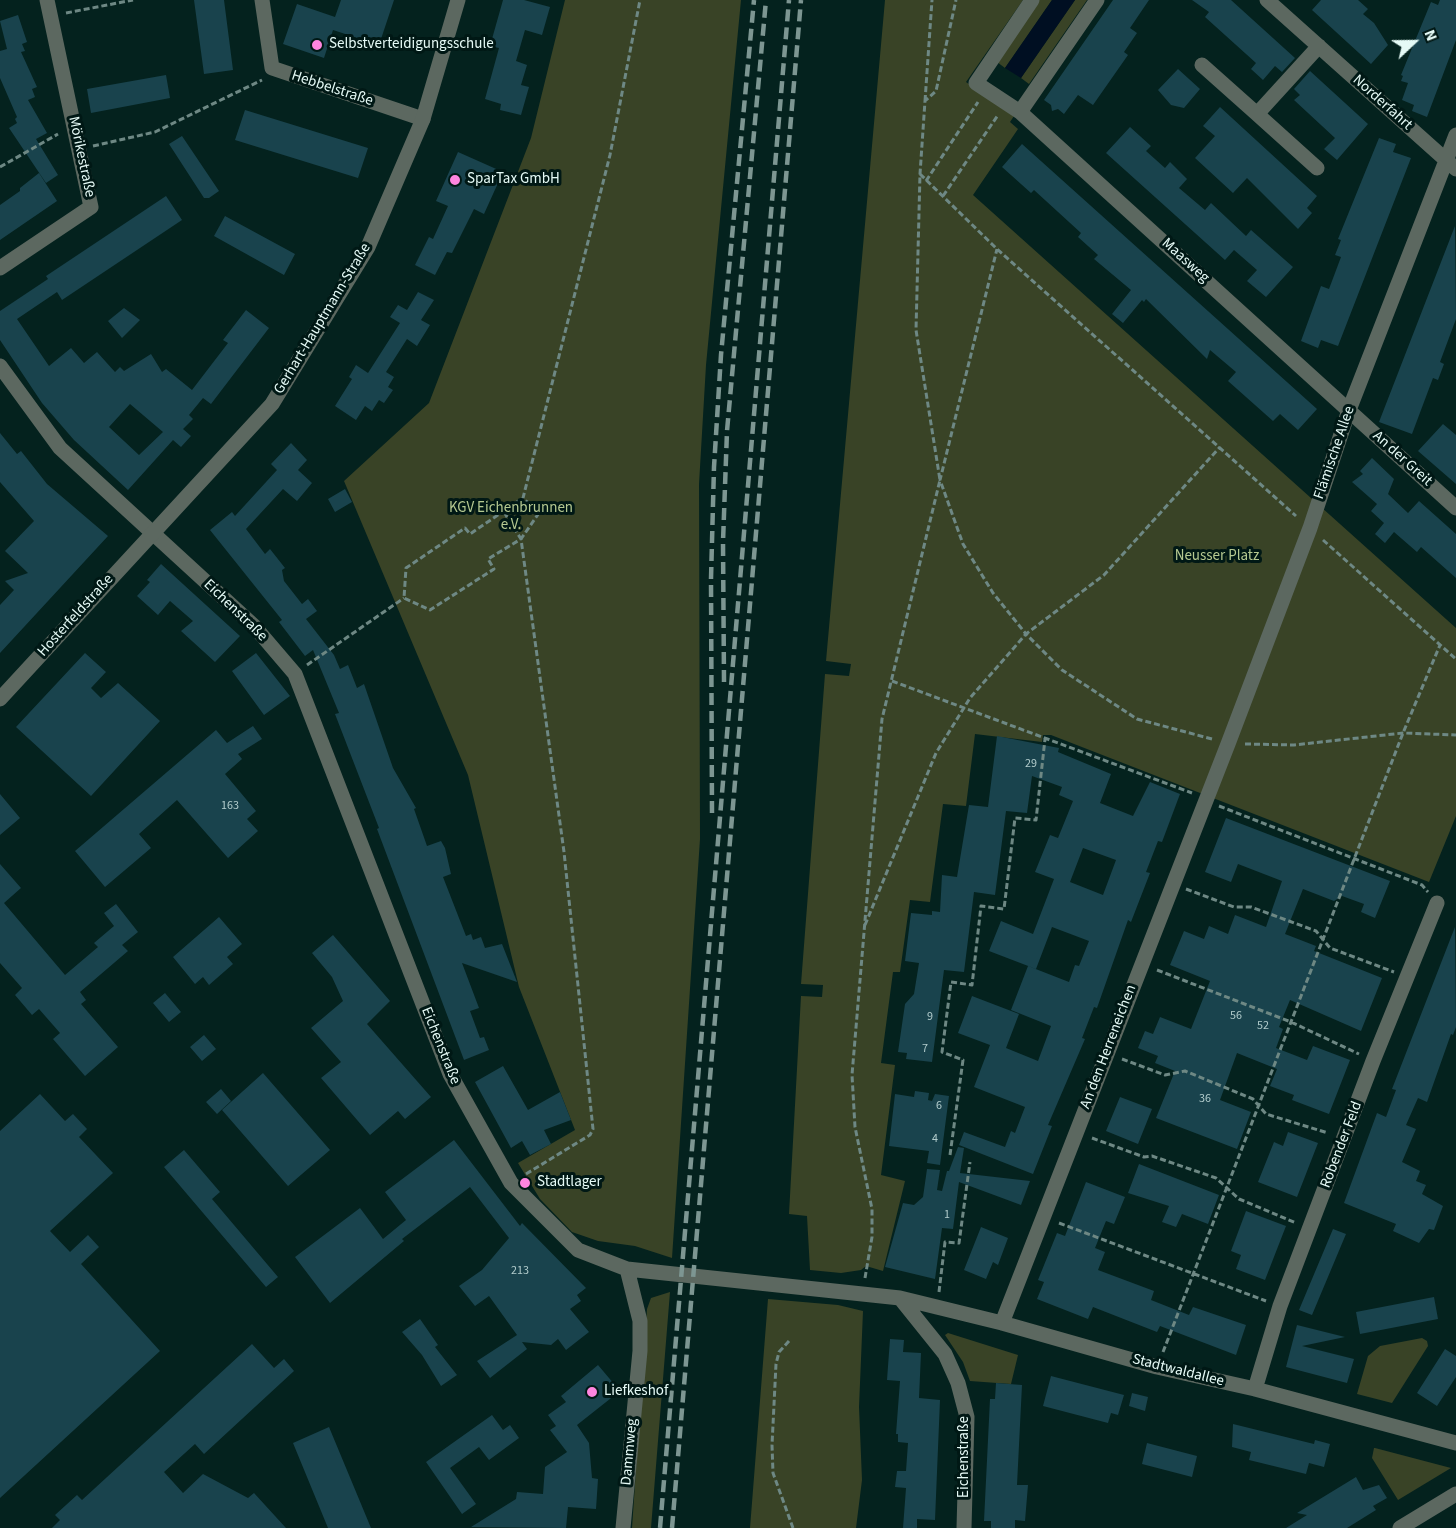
<!DOCTYPE html>
<html>
<head>
<meta charset="utf-8">
<style>
  body { margin:0 }
  #map { position:relative; width:1456px; height:1528px; overflow:hidden; background:#04221e; font-family:"Source Sans 3",sans-serif }
  canvas { display:block }
  .north { position:absolute; left:1384px; top:12px; width:60px; height:60px; -webkit-text-stroke:4px #001815; paint-order:stroke; rotate:68deg; font-size:16px; font-weight:700; line-height:24px; text-align:center; color:#e5faf6 }
  .north::after { content:''; display:block; margin:auto; width:21px; height:27px; background:#e5faf6; clip-path:polygon(50% 0,100% 100%,50% 72%,0 100%) }
</style>
</head>
<body>
<div id="map">
<canvas width="1456" height="1528"></canvas>
<div class="north">N</div>
</div>
<script>
const ctx = document.querySelector('canvas').getContext('2d');
ctx.lineJoin = 'round';
function fillPath(path, color) { ctx.fillStyle = color; ctx.fill(path, 'evenodd'); }
const shape = rows => new Path2D(rows.map(r => 'M' + r).join(''));
function stroke(path, color, width, dash) { ctx.strokeStyle = color; ctx.lineWidth = width; ctx.lineCap = dash ? 'butt' : 'round'; ctx.setLineDash(dash || []); ctx.stroke(path); }
function label(font, color, halo, rows, align = 'center') {
  ctx.font = font + ' "Source Sans 3",sans-serif'; ctx.lineWidth = 6; ctx.setLineDash([]); ctx.textBaseline = 'middle'; ctx.strokeStyle = halo; ctx.fillStyle = color; for (const [text, x, y, turn = 0] of rows) {
    ctx.save(); ctx.translate(x, y); ctx.rotate((+turn || 0) * Math.PI / 180); ctx.textAlign = isNaN(turn) ? turn : align; if (halo) ctx.strokeText(text, 0, 0); ctx.fillText(text, 0, 0); ctx.restore();
  }
}
fillPath(shape([
  [565,0,741,0,706,365,699,484,700,839,672,1258,635,1246,598,1241,572,1232,540,1199,518,1163,575,1130,519,987,468,775,344,481,429,403,531,138],
  [885,0,1023,0,966,82,1014,116,1010,122,1018,129,973,195,1456,628,1456,816,1429,882,1051,735,1043,735,1042,742,975,734,966,806,943,804,930,902,910,900,900,972,893,972,881,1063,895,1065,881,1175,905,1181,883,1271,866,1266,861,1270,841,1273,810,1270,807,1216,789,1214,801,996,822,997,823,985,801,984,825,674,849,676,851,664,826,661],
  [1039,0,1052,0,1005,68,997,62],
  [1075,0,1087,0,1029,84,1021,78],
  [670,1292,651,1528,632,1528,647,1309,651,1298],
  [768,1299,838,1305,863,1311,859,1407,862,1480,856,1528,750,1528],
  [948,1333,1018,1355,1011,1384,970,1381,963,1362,945,1335],
  [1422,1338,1427,1341,1428,1346,1392,1403,1357,1394,1368,1356,1380,1346],
  [1374,1448,1375,1448,1451,1468,1398,1500,1372,1458]
]), '#394326');
fillPath(shape([
  [1052,0,1075,0,1021,78,1005,68]
]), '#000f22');
fillPath(shape([
  [194,0,224,0,233,70,204,74],
  [341,0,394,0,379,45,333,30,324,58,283,44,297,4,335,17],
  [503,0,524,0,550,7,542,35,525,30,516,61,527,65,521,85,529,87,521,115,500,110,501,104,485,99,499,48,490,46],
  [1113,0,1149,0,1130,28,1137,33,1124,52,1128,55,1093,105,1078,95,1064,114,1058,109,1052,111,1051,105,1044,100],
  [1192,0,1231,0,1295,58,1282,72,1275,66,1263,80,1251,69,1256,63,1205,17,1209,12],
  [1321,0,1358,0,1368,9,1363,14,1374,23,1388,45,1371,64,1312,10],
  [1440,0,1456,0,1456,40,1427,117,1412,111,1414,105,1402,100,1408,83,1401,81,1403,76,1401,75,1431,2,1438,5],
  [18,15,27,42,22,44,25,51,21,52,37,87,32,89,35,97,28,100,47,133,36,139,58,175,46,183,9,128,17,123,15,119,17,117,0,78,0,51,7,49,0,21],
  [1178,69,1200,89,1184,108,1171,105,1158,90],
  [1310,71,1368,124,1337,160,1324,149,1335,138,1294,100,1300,95,1294,89],
  [166,75,170,98,91,113,87,89],
  [1220,107,1317,196,1307,208,1312,213,1298,229,1247,178,1233,193,1195,158,1215,136,1203,126],
  [245,110,368,148,358,178,235,140],
  [1130,127,1151,146,1146,151,1165,168,1170,162,1187,179,1179,188,1205,210,1211,203,1246,236,1251,230,1293,267,1266,297,1247,281,1257,270,1234,250,1225,260,1106,153],
  [182,136,219,191,209,198,204,198,169,144],
  [1379,138,1396,144,1393,152,1411,158,1338,346,1321,340,1318,348,1301,341,1321,286,1329,289,1341,257,1335,255,1341,240,1338,239],
  [1022,144,1317,409,1298,430,1280,414,1273,421,1228,381,1236,372,1210,350,1207,359,1146,299,1144,302,1142,300,1123,323,1112,314,1131,290,1094,259,1098,255,1078,237,1081,233,1034,190,1031,193,1002,167],
  [458,152,503,172,484,214,474,209,452,253,447,252,435,275,415,265,429,237,433,239,448,206,436,201],
  [39,173,57,201,0,240,0,205,20,191,20,188],
  [166,196,182,220,62,300,57,292,17,319,49,366,71,348,84,363,97,352,115,372,120,367,124,371,151,354,162,372,166,369,192,390,228,343,223,340,246,310,269,328,211,404,203,398,189,415,193,419,183,429,191,436,181,447,173,440,128,490,74,440,42,403,0,340,0,311,48,279,46,276],
  [130,404,163,432,139,455,109,427],
  [225,216,295,254,284,275,214,236],
  [1455,226,1456,319,1440,362,1444,364,1438,380,1433,378,1412,434,1379,422],
  [418,292,434,300,421,320,430,325,417,346,407,339,386,372,394,377,388,387,393,390,384,403,379,400,372,411,365,406,356,420,335,406,352,379,349,377,356,365,368,373,400,323,390,317,398,305,407,310],
  [124,308,140,320,122,338,108,321],
  [1443,424,1456,435,1456,484,1418,451],
  [0,433,17,454,21,451,47,484,108,536,0,653,0,605,14,590,5,581,28,573,5,551,34,521,0,482],
  [291,443,307,460,298,470,312,483,297,501,283,489,246,529,265,554,270,549,285,568,282,570,284,581,302,604,308,599,317,611,306,619,334,655,340,669,348,665,357,688,364,684,393,768,416,808,414,809,427,846,441,841,445,848,451,874,443,877,466,936,471,934,473,940,481,937,485,948,502,944,517,982,462,963,479,1008,470,1011,480,1038,484,1037,489,1050,464,1060,377,829,379,828,335,714,339,713,313,650,305,656,279,622,282,620,210,530,232,512,235,516,277,470,271,464],
  [1372,458,1394,479,1388,494,1408,513,1419,501,1456,534,1456,578,1421,547,1417,552,1394,532,1385,543,1375,534,1384,523,1371,511,1377,504,1352,482,1363,474,1360,471],
  [345,489,352,502,335,512,328,499],
  [161,564,240,636,215,662,181,631,193,621,170,601,158,615,137,596,150,582,147,580],
  [85,653,106,672,91,688,101,698,118,683,160,721,91,796,16,727],
  [256,653,290,696,264,715,232,671],
  [253,726,262,739,238,754,242,759,225,774,256,811,247,819,258,831,228,858,177,800,139,834,151,848,105,887,75,851,216,730,227,743],
  [997,736,1059,748,1058,752,1111,774,1100,803,1133,816,1150,782,1180,794,1162,842,1158,841,1146,872,1150,873,1131,922,1128,920,1097,1008,1094,1007,1082,1038,1085,1039,1048,1125,1052,1126,1033,1174,959,1145,964,1132,1005,1147,1011,1131,1015,1133,1025,1107,974,1087,990,1045,958,1033,972,996,1019,1014,1006,1048,1038,1061,1051,1026,1011,1010,1028,966,1069,982,1075,965,1079,966,1089,941,1052,927,1036,969,989,951,1001,921,1033,934,1054,879,1035,872,1050,835,1058,838,1073,801,1059,795,1062,787,1032,776,1027,813,1006,811,995,895,974,892,964,972,944,970,932,1062,906,1059,907,1053,898,1052,905,1004,914,994,919,963,905,961,911,913,932,915,932,911,940,912,942,875,957,877,969,805,988,807],
  [1083,848,1116,860,1103,895,1070,882],
  [0,794,20,818,0,835],
  [1226,818,1390,881,1375,918,1361,912,1364,904,1342,896,1334,901,1303,889,1285,934,1316,946,1314,951,1382,978,1361,1031,1290,1000,1279,1027,1283,1029,1276,1048,1307,1060,1313,1046,1350,1060,1329,1114,1292,1100,1294,1095,1270,1086,1277,1069,1237,1053,1220,1100,1251,1112,1237,1149,1156,1118,1175,1071,1155,1063,1158,1056,1138,1048,1145,1031,1153,1034,1160,1017,1191,1029,1210,981,1170,965,1184,931,1204,939,1209,926,1228,934,1235,915,1266,927,1282,881,1238,864,1231,882,1205,872],
  [0,864,21,888,4,903,65,975,98,947,94,943,114,926,104,913,116,904,138,932,122,945,128,951,80,992,86,1000,81,1004,118,1047,85,1076,53,1039,60,1033,39,1009,32,1015,15,995,22,988,0,963],
  [219,917,242,944,227,957,233,964,209,985,203,977,195,984,173,957],
  [1455,927,1456,1027,1453,1035,1451,1034,1427,1102,1418,1098,1406,1125,1416,1129,1402,1162,1420,1171,1416,1181,1426,1185,1422,1194,1443,1206,1434,1230,1429,1229,1419,1243,1393,1231,1396,1224,1344,1203,1377,1113,1386,1117,1396,1090,1392,1089],
  [333,935,390,1001,367,1024,431,1097,405,1119,398,1111,370,1135,321,1078,341,1062,311,1028,343,1001,332,977,312,953],
  [165,993,181,1012,169,1022,153,1003],
  [204,1035,216,1049,202,1061,190,1047],
  [503,1066,528,1110,560,1092,571,1120,544,1130,551,1144,530,1155,522,1141,511,1148,475,1082],
  [263,1073,330,1150,288,1186,222,1110],
  [221,1089,231,1101,217,1114,206,1102],
  [915,1091,929,1093,928,1100,932,1101,935,1094,949,1096,940,1165,927,1163,929,1151,889,1146,895,1094,914,1097],
  [40,1094,65,1121,73,1114,87,1129,79,1137,113,1173,50,1231,70,1252,88,1235,99,1247,81,1264,160,1351,0,1498,0,1131],
  [1120,1097,1152,1109,1138,1144,1106,1131],
  [1288,1132,1318,1143,1297,1197,1258,1182,1274,1142,1283,1146],
  [454,1140,520,1226,522,1223,586,1288,577,1295,581,1301,570,1309,589,1332,566,1350,558,1339,551,1345,522,1342,527,1349,490,1378,477,1361,517,1335,489,1296,475,1306,459,1286,482,1270,509,1238,470,1187,402,1239,404,1241,330,1303,295,1257,360,1208,383,1239,406,1220,385,1192],
  [958,1147,964,1148,960,1173,1030,1181,1021,1205,959,1182,953,1229,942,1228,935,1279,885,1267,903,1203,914,1205,923,1197,927,1169,940,1170,937,1190,942,1191,947,1171,949,1171],
  [184,1150,220,1192,212,1199,278,1277,266,1287,164,1167],
  [1139,1164,1219,1195,1208,1224,1182,1214,1176,1227,1162,1222,1169,1206,1128,1193],
  [1086,1182,1125,1197,1114,1224,1106,1221,1095,1248,1105,1252,1098,1270,1154,1291,1151,1300,1189,1315,1193,1307,1246,1325,1236,1355,1160,1326,1157,1332,1093,1307,1088,1319,1037,1299,1044,1282,1038,1280,1057,1233,1065,1236],
  [1246,1211,1286,1226,1265,1280,1236,1269,1241,1255,1231,1251],
  [981,1227,1008,1238,998,1265,993,1262,986,1279,964,1270],
  [1333,1229,1346,1234,1312,1315,1299,1310],
  [1434,1297,1438,1319,1360,1334,1356,1312],
  [420,1319,438,1345,435,1347,457,1375,441,1386,422,1355,402,1332],
  [1297,1325,1345,1337,1302,1346,1354,1359,1347,1383,1286,1367],
  [890,1339,904,1340,903,1352,921,1353,919,1398,940,1400,935,1520,917,1519,917,1528,903,1528,906,1488,895,1487,897,1471,906,1471,908,1443,898,1442,898,1434,896,1434,900,1381,887,1380],
  [252,1344,274,1368,284,1359,294,1371,204,1454,195,1444,164,1472,183,1493,203,1474,248,1498,254,1493,286,1528,52,1528,60,1520,55,1515,77,1495,82,1500],
  [1445,1349,1456,1356,1456,1377,1437,1406,1417,1393],
  [598,1365,620,1391,577,1425,589,1443,592,1478,598,1479,596,1509,568,1507,566,1528,471,1527,516,1499,517,1492,543,1494,545,1467,567,1452,550,1430,556,1426,548,1415,566,1402,561,1396],
  [1051,1376,1124,1395,1118,1415,1111,1413,1108,1423,1043,1406],
  [996,1383,1022,1385,1017,1485,1028,1485,1025,1521,1015,1520,1015,1528,991,1528,991,1521,984,1521,990,1399,995,1399],
  [1132,1393,1148,1397,1145,1411,1129,1406],
  [492,1415,503,1430,510,1425,519,1438,489,1460,479,1447,450,1468,476,1504,462,1514,426,1462],
  [1233,1424,1314,1444,1315,1440,1330,1444,1324,1467,1309,1463,1306,1474,1249,1460,1251,1452,1232,1447],
  [329,1427,371,1528,328,1528,293,1443],
  [1147,1443,1197,1456,1192,1477,1142,1464],
  [1356,1477,1363,1490,1379,1485,1387,1498,1373,1506,1376,1510,1347,1528,1286,1528,1307,1515,1297,1513]
]), '#19434d');
stroke(shape([
  [66,13,133,0],
  [925,101,932,0],
  [93,146,155,132,262,80],
  [0,167,58,134],
  [920,174,997,249,1296,516],
  [926,181,978,102],
  [943,196,998,115],
  [504,512,521,539,488,559,494,569,430,610,404,598,406,568,465,528,470,534,523,498],
  [1323,540,1456,659],
  [307,665,404,598],
  [892,681,1192,793],
  [1212,739,1137,719,1062,670,1026,634,1104,575,1220,447],
  [1245,744,1294,745,1403,733,1456,735],
  [1219,806,1422,885,1428,892],
  [1186,889,1234,907,1251,907,1316,931,1330,948,1394,972],
  [865,925,936,753,970,698,1026,634,993,593,963,544,940,480,997,249],
  [1157,970,1291,1022,1359,1054],
  [1122,1059,1165,1075,1185,1071,1253,1099,1266,1114,1328,1133],
  [1092,1138,1144,1157,1152,1156,1216,1178,1239,1199,1296,1223],
  [950,1155,963,1060,942,1052,951,982,972,985,981,906,1004,909,1015,818,1036,820,1045,739],
  [526,1174,590,1135,593,1129,564,852,521,539,539,513,523,498,610,155,640,0],
  [1059,1223,1266,1301],
  [865,1278,872,1237,872,1209,855,1127,852,1075,882,719,940,480,916,330,920,174,925,101,936,91,956,0],
  [939,1292,945,1242,959,1243,970,1162],
  [789,1341,779,1352,776,1364,772,1445,773,1473,793,1528],
  [1163,1352,1403,733,1440,645]
]), '#6e8884', 3, [6, 3]);
stroke(shape([
  [262,0,272,68,423,119],
  [1032,0,976,83,1020,112,1456,508],
  [1267,0,1456,169],
  [1202,65,1257,114],
  [1020,112,1097,0],
  [1317,168,1257,114,1319,46],
  [0,268,91,207,47,0],
  [0,366,60,448,254,626,295,674,450,1074,511,1183,578,1250,627,1269,900,1298,1002,1323,1157,1367,1255,1389,1456,1443],
  [900,1298,945,1354,958,1383,967,1417,964,1528],
  [1002,1323,1228,744,1310,528,1349,410,1456,135],
  [1255,1389,1280,1306,1373,1061,1437,903],
  [623,1528,640,1351,640,1321,627,1269],
  [1400,1528,1456,1494]
]), '#5c6860', 15);
stroke(shape([
  [0,699,272,404,368,247,423,119,458,0]
]), '#5c6860', 15);
stroke(shape([
  [724,682,723,542,727,431,766,0],
  [712,813,711,579,714,467,721,355,754,0],
  [660,1528,789,0],
  [672,1528,801,0]
]), '#7d9692', 4.5, [12, 6]);
for (const [x, y, r, color] of [
  [317,45,6,"#fe85df"],
  [455,180,6,"#fe85df"],
  [525,1183,6,"#fe85df"],
  [592,1392,6,"#fe85df"]
]) { const dot = new Path2D(); dot.arc(x, y, r, 0, 2 * Math.PI); ctx.fillStyle = color; ctx.fill(dot); stroke(dot, '#001815', 2); }
label('12px', '#b2cccc', null, [
  ["29",1031,764],
  ["163",230,806],
  ["56",1236,1016],
  ["9",930,1017],
  ["52",1263,1026],
  ["7",925,1049],
  ["36",1205,1099],
  ["6",939,1106],
  ["4",935,1139],
  ["1",947,1215],
  ["213",520,1271]
]);
label('15px', '#e5faf6', '#001815', [
  ["Selbstverteidigungsschule",329,45],
  ["SparTax GmbH",467,180],
  ["Stadtlager",537,1183],
  ["Liefkeshof",604,1392]
], 'left');
label('15px', '#e5faf6', '#001815', [
  ["Hebbelstraße",332,89,18],
  ["Norderfahrt",1382,103,42],
  ["Mörikestraße",81,157,78],
  ["Maasweg",1185,261,42],
  ["Gerhart-Hauptmann-Straße",323,319,-59],
  ["Flämische Allee",1335,453,-71],
  ["An der Greit",1402,459,42],
  ["Eichenstraße",235,611,44],
  ["Hosterfeldstraße",76,616,-48],
  ["Eichenstraße",440,1046,68],
  ["An den Herreneichen",1109,1047,-69],
  ["Robender Feld",1342,1145,-69],
  ["Stadtwaldallee",1178,1371,14],
  ["Dammweg",630,1452,-85],
  ["Eichenstraße",965,1457,-90]
]);
label('15px', '#b5c991', '#001815', [
  ["KGV Eichenbrunnen",511,509],
  ["e.V.",511,526],
  ["Neusser Platz",1217,557]
]);
</script>
</body>
</html>
